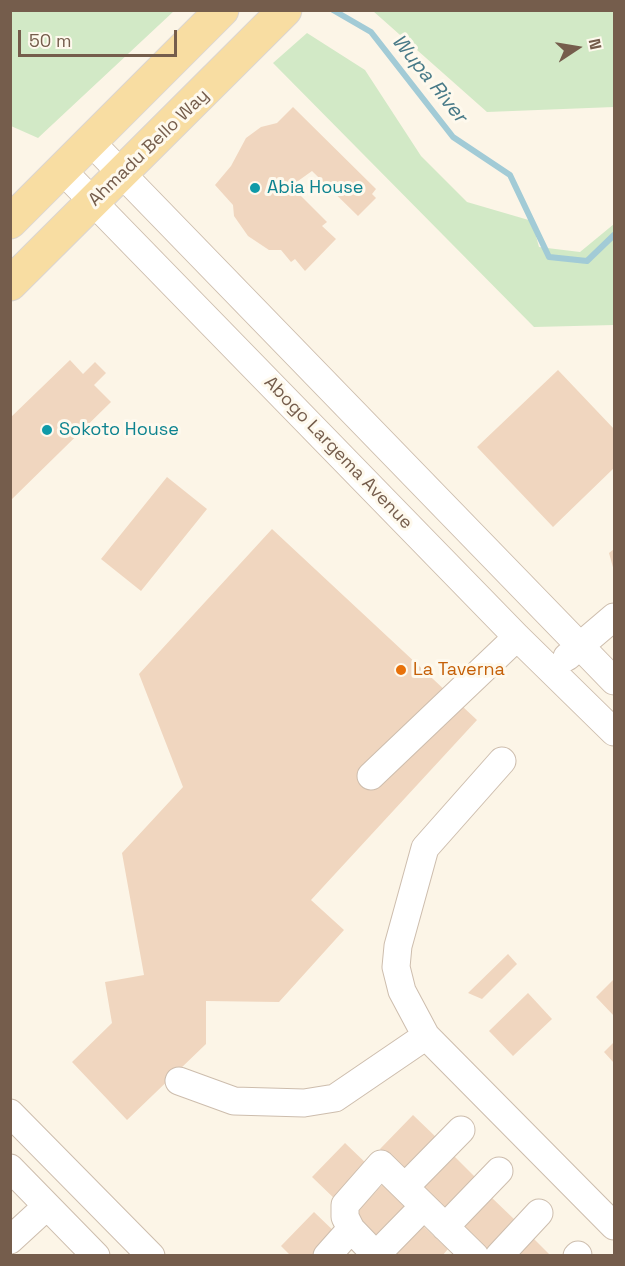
<!DOCTYPE html>
<html>
<head>
<meta charset="utf-8">
<style>
  body { margin:0 }
  #map { position:relative; width:625px; height:1266px; overflow:hidden; background:#fcf5e7; font-family:"Space Grotesk",sans-serif }
  canvas { display:block }
  .frame { position:absolute; inset:0; border:12px solid #755d4c; pointer-events:none }
  .north { position:absolute; left:547px; top:18px; width:60px; height:60px; -webkit-text-stroke:4px #fef9ed; paint-order:stroke; rotate:78deg; font-size:16px; font-weight:700; line-height:24px; text-align:center; color:#755d4c }
  .north::after { content:''; display:block; margin:auto; width:21px; height:27px; background:#755d4c; clip-path:polygon(50% 0,100% 100%,50% 72%,0 100%) }
  .scale { position:absolute; left:18px; top:30px; width:159px; height:27px; box-sizing:border-box; border:3px solid #755d4c; border-top:0; padding-left:8px; font-size:18px; line-height:21px; white-space:nowrap; color:#755d4c; -webkit-text-stroke:4px #fef9ed; paint-order:stroke }
</style>
</head>
<body>
<div id="map">
<canvas width="625" height="1266"></canvas>
<div class="frame"></div>
<div class="north">N</div>
<div class="scale">50 m</div>
</div>
<script>
const ctx = document.querySelector('canvas').getContext('2d');
ctx.lineJoin = 'round';
function fillPath(path, color) { ctx.fillStyle = color; ctx.fill(path, 'evenodd'); }
const shape = rows => new Path2D(rows.map(r => 'M' + r).join(''));
function stroke(path, color, width, dash) { ctx.strokeStyle = color; ctx.lineWidth = width; ctx.lineCap = dash ? 'butt' : 'round'; ctx.setLineDash(dash || []); ctx.stroke(path); }
function label(font, color, halo, rows, align = 'center') {
  ctx.font = font + ' "Space Grotesk",sans-serif'; ctx.lineWidth = 6; ctx.setLineDash([]); ctx.textBaseline = 'middle'; ctx.strokeStyle = halo; ctx.fillStyle = color; for (const [text, x, y, turn = 0] of rows) {
    ctx.save(); ctx.translate(x, y); ctx.rotate((+turn || 0) * Math.PI / 180); ctx.textAlign = isNaN(turn) ? turn : align; if (halo) ctx.strokeText(text, 0, 0); ctx.fillText(text, 0, 0); ctx.restore();
  }
}
fillPath(shape([
  [11,10,174,10,174,11,38,138,11,126],
  [373,11,614,11,614,107,487,112],
  [307,33,365,70,421,156,467,202,532,221,539,247,580,252,614,224,614,325,534,327,273,63]
]), '#d2e9c6');
stroke(shape([
  [333,10,371,32,453,137,510,175,549,257,587,261,614,235]
]), '#a2cbd6', 6);
fillPath(shape([
  [293,107,376,189,372,194,376,198,358,216,312,171,291,186,327,222,322,226,336,239,305,271,295,259,291,262,281,250,269,250,248,236,234,216,233,205,215,185,231,166,246,138,261,127,277,123],
  [70,360,83,374,95,362,106,373,94,385,111,402,10,501,10,418],
  [558,370,614,429,614,468,553,527,477,447],
  [167,477,207,509,141,591,101,559],
  [272,529,477,720,311,900,344,930,279,1002,206,1001,206,1044,127,1120,72,1062,112,1023,105,982,144,975,122,853,183,787,139,674],
  [614,549,614,571,609,553],
  [508,954,517,964,482,999,468,993],
  [614,979,614,1016,596,997],
  [528,993,552,1019,513,1056,489,1031],
  [614,1042,614,1063,604,1052],
  [413,1115,438,1139,405,1174,380,1149],
  [345,1143,370,1167,338,1202,312,1177],
  [453,1155,478,1180,446,1214,420,1190],
  [383,1184,408,1209,376,1244,350,1219],
  [490,1196,515,1220,482,1255,457,1230],
  [314,1212,339,1236,321,1256,291,1256,281,1246],
  [422,1225,448,1249,442,1256,393,1256],
  [531,1236,551,1256,513,1256]
]), '#f0d6bf');
const minor = shape([
  [91,142,614,681],
  [63,171,517,637,614,732],
  [567,657,614,617],
  [502,761,425,848,398,946,396,967,402,991,426,1036,614,1226],
  [371,776,517,637],
  [179,1081,234,1101,304,1103,335,1098,426,1036],
  [10,1113,151,1256],
  [10,1168,96,1256],
  [405,1187,461,1130],
  [445,1227,499,1171],
  [10,1240,47,1206],
  [376,1255,424,1206],
  [327,1256,351,1229],
  [377,1256,351,1229,345,1217,345,1205,381,1164,475,1256],
  [499,1256,539,1213],
  [577,1256,578,1255]
]);
const major = shape([
  [10,222,222,10],
  [10,284,285,10]
]);
stroke(minor, '#cdbdad', 29);
stroke(major, '#dbd5d0', 35);
stroke(minor, '#fff', 27);
stroke(major, '#f8dda2', 33);
for (const [x, y, r, color] of [
  [255,188,6,"#0f9aa8"],
  [47,430,6,"#0f9aa8"],
  [401,670,6,"#e8710a"]
]) { const dot = new Path2D(); dot.arc(x, y, r, 0, 2 * Math.PI); ctx.fillStyle = color; ctx.fill(dot); stroke(dot, '#fef9ed', 2); }
label('18px', '#755d4c', '#fef9ed', [
  ["Ahmadu Bello Way",149,148,-44],
  ["Abogo Largema Avenue",338,453,46]
]);
label('18px', '#0d838f', '#fef9ed', [
  ["Abia House",267,188],
  ["Sokoto House",59,430]
], 'left');
label('18px', '#c56008', '#fef9ed', [
  ["La Taverna",413,670]
], 'left');
label('italic 20px', '#477987', '#fef9ed', [
  ["Wupa River",429,79,51]
]);
</script>
</body>
</html>
